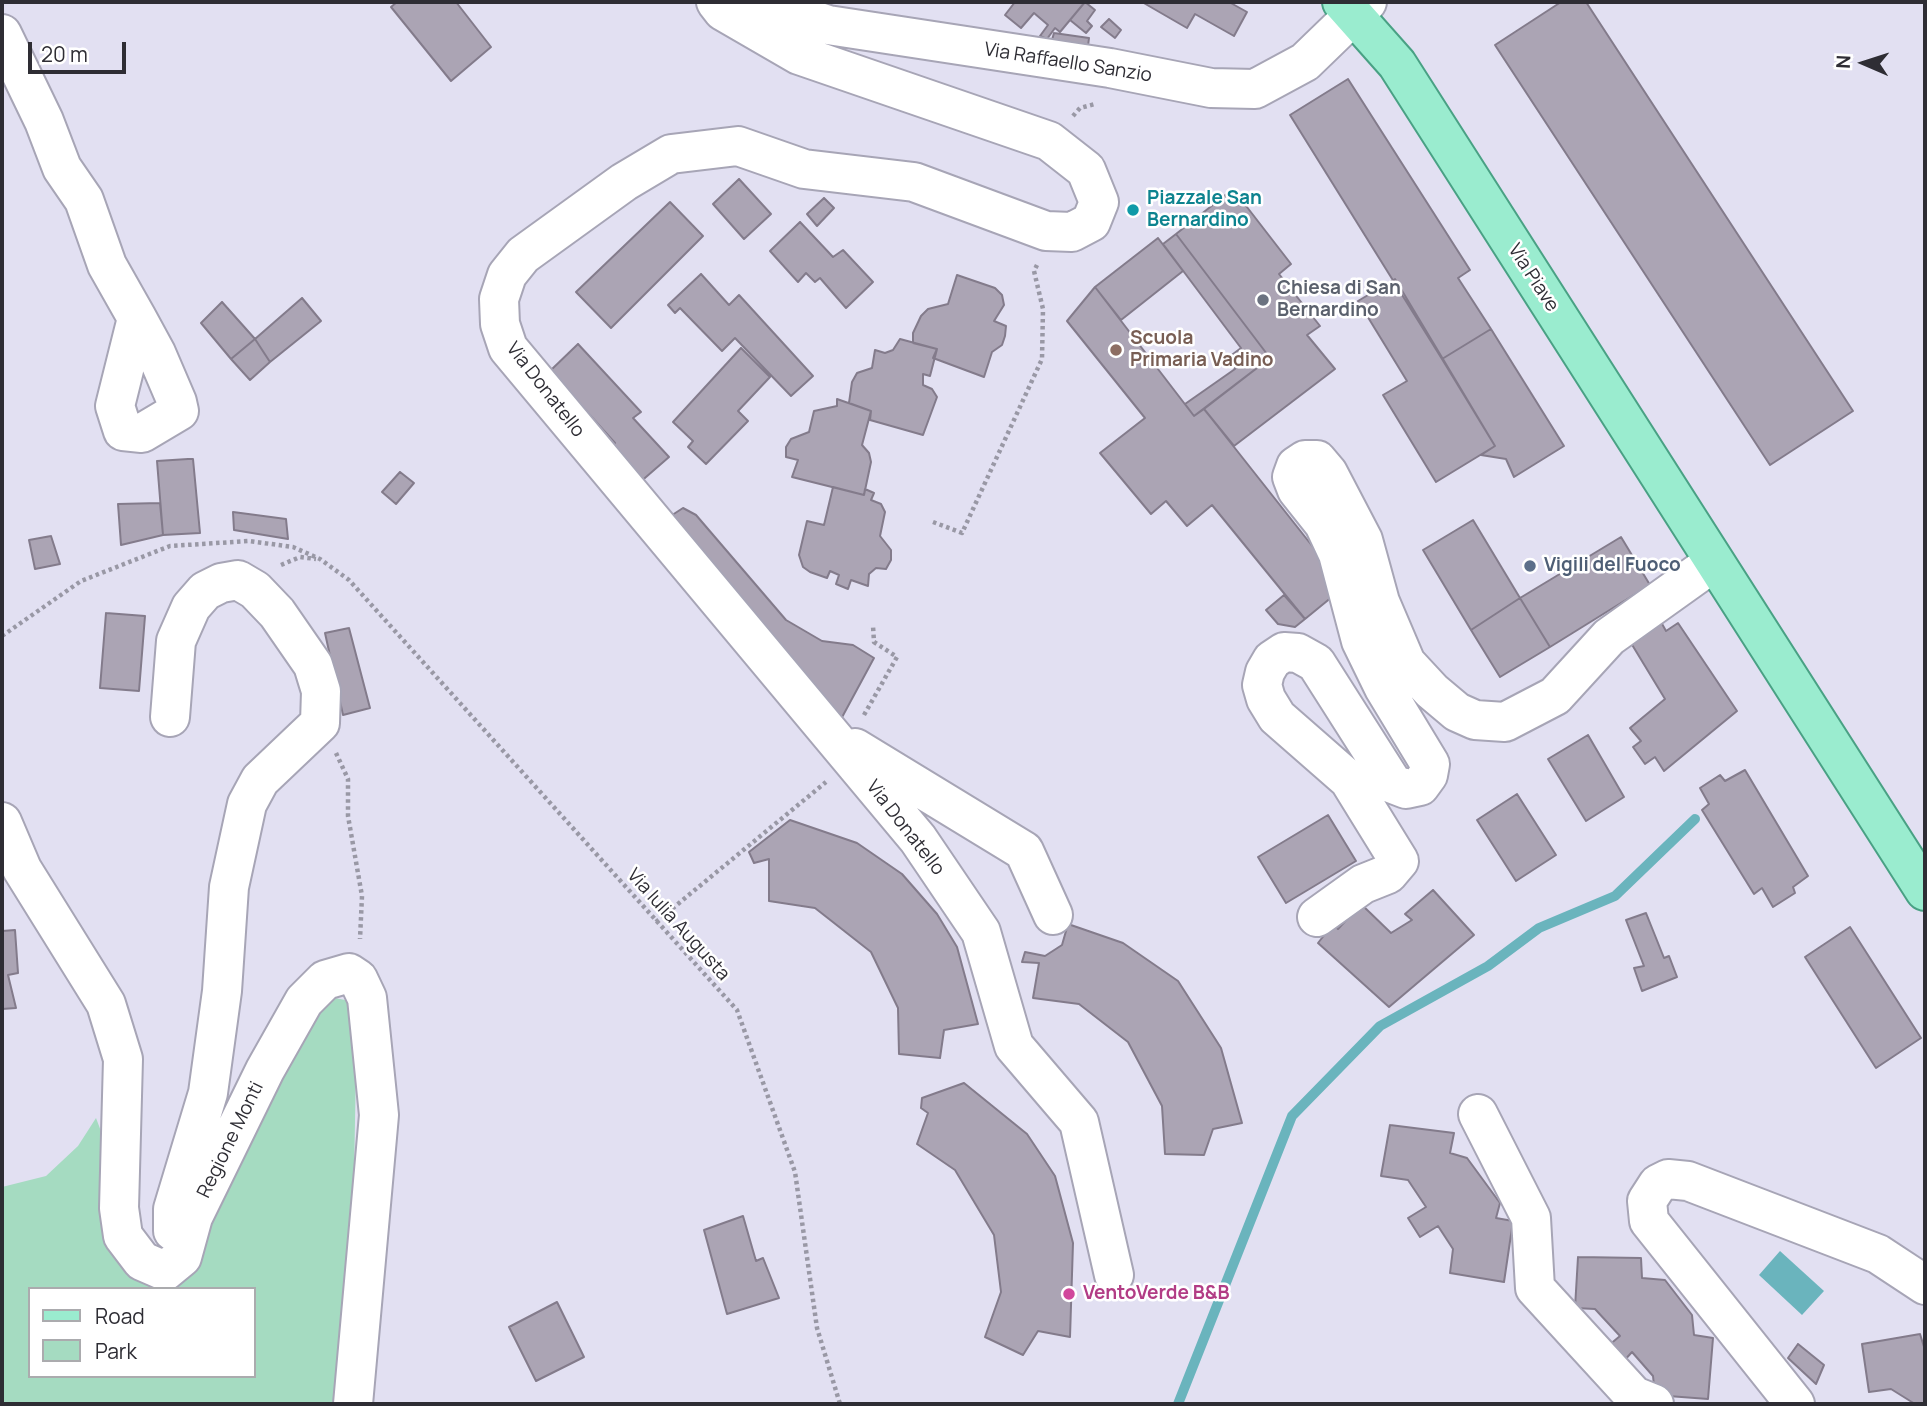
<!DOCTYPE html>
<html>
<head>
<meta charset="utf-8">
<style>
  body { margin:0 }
  #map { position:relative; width:1927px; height:1406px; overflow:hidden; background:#e2e0f2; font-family:Manrope,sans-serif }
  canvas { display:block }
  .frame { position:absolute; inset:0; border:4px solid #2e2d34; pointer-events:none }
  .legend { position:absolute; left:28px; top:1287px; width:228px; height:91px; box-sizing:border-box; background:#fff; border:2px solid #ababae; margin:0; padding:9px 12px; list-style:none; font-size:21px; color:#2e2d34 }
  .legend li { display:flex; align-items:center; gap:14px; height:35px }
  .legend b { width:35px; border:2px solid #ababae }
  .north { position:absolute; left:1829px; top:28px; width:70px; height:70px; -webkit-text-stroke:5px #fff; paint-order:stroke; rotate:273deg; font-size:19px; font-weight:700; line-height:28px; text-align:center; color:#2e2d34 }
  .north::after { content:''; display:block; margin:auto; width:24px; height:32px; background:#2e2d34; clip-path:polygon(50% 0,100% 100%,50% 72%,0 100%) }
  .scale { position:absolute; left:28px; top:42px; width:98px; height:32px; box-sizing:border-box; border:4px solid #2e2d34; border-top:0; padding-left:9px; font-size:21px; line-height:24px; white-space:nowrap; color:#2e2d34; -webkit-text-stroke:5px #fff; paint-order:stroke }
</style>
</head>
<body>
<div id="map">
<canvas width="1927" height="1406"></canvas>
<div class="frame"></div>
<ul class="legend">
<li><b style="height:9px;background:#9aeccf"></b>Road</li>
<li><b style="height:19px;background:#a5dbc1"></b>Park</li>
</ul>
<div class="north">N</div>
<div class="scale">20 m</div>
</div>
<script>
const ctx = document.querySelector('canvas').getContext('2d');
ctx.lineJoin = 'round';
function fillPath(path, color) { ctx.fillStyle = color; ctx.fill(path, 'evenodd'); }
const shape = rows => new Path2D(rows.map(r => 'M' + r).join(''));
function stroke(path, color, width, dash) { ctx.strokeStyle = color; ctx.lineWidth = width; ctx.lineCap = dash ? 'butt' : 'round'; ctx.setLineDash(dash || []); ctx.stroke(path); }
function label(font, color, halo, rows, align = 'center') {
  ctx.font = font + ' Manrope,sans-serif'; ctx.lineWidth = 5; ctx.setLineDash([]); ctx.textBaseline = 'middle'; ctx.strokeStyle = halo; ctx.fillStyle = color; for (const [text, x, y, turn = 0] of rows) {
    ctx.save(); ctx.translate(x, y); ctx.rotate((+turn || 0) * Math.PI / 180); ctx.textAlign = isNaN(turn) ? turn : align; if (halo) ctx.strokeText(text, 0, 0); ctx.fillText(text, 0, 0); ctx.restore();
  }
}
fillPath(shape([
  [335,998,350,1001,357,1013,352,1284,342,1404,2,1404,2,1187,46,1176,78,1146,96,1118,159,1285,306,1022],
  [30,1289,254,1289,254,1376,30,1376]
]), '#a5dbc1');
fillPath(shape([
  [1780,1251,1824,1291,1802,1315,1759,1275]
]), '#6ab4bd');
stroke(shape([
  [1178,1404,1292,1116,1380,1026,1488,966,1539,928,1615,896,1695,819]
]), '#6ab4bd', 10);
const building = shape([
  [397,2,456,2,491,47,451,81,391,7,397,2],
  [1015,2,1085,2,1060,32,1055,28,1047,39,1040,36,1048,25,1034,13,1021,28,1005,15,1015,2],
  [1085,2,1095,10,1087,21,1092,26,1086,33,1070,20,1085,2],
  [1142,2,1229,2,1247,12,1234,36,1195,14,1187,28,1142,2],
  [1561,2,1586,2,1853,411,1770,465,1495,45,1561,2],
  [1109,19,1121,30,1115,38,1101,27,1109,19],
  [1054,33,1089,38,1088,46,1052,40,1054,33],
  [1348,79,1470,270,1458,278,1491,329,1442,359,1290,115,1348,79],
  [739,179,771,214,744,239,713,204,739,179],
  [1233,189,1291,264,1279,274,1320,326,1307,335,1335,369,1234,446,1204,409,1270,358,1176,234,1233,189],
  [824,198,834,208,817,226,807,214,824,198],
  [670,202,703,236,611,328,576,292,670,202],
  [800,222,833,257,843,250,873,282,846,308,820,278,815,282,806,273,798,282,770,251,800,222],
  [1176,234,1270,358,1194,416,1185,404,1235,369,1229,357,1241,348,1163,244,1176,234],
  [1158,238,1183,271,1121,320,1095,287,1158,238],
  [701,274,729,305,739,295,813,376,791,396,735,338,722,351,680,308,675,313,668,305,701,274],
  [957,275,995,288,1002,295,1004,305,994,321,1006,326,1005,336,1002,345,992,352,984,377,933,358,937,349,913,343,913,333,921,316,928,309,948,304,957,275],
  [1395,279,1495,446,1436,482,1383,395,1407,381,1358,301,1395,279],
  [1095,287,1194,416,1204,409,1332,571,1338,592,1305,619,1212,505,1187,526,1166,501,1151,514,1100,453,1145,418,1067,321,1095,287],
  [302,298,321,321,270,362,255,339,302,298],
  [222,302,255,339,231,359,201,323,222,302],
  [1491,329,1564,446,1514,477,1506,459,1481,455,1495,446,1442,359,1491,329],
  [255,339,270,362,250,380,231,359,255,339],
  [900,339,937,349,930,376,923,374,923,385,932,389,937,397,923,435,870,420,871,411,849,403,852,382,857,373,872,368,875,350,885,353,893,350,900,339],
  [578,344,641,412,633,418,669,457,638,484,608,450,615,443,550,371,578,344],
  [741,348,770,377,738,411,748,421,706,464,688,447,693,441,673,422,741,348],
  [837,399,871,411,862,445,869,453,871,462,864,495,792,477,798,460,786,457,786,447,791,439,809,432,814,411,837,406,837,399],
  [188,459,193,459,200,533,163,535,157,461,188,459],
  [400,472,414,483,396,504,382,492,400,472],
  [833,487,864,495,865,489,874,493,871,500,881,504,885,512,880,536,891,550,891,560,886,569,876,568,869,574,868,586,851,580,848,589,836,584,839,575,830,571,827,578,810,572,803,567,799,555,807,521,824,525,833,487],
  [160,503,163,535,121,545,118,504,160,503],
  [683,508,696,515,786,620,822,641,853,645,874,658,840,721,663,521,683,508],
  [233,512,286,519,288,539,234,530,233,512],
  [1473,520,1520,598,1471,630,1423,550,1473,520],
  [51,536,60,564,35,569,29,540,51,536],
  [1621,537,1650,585,1550,647,1520,598,1621,537],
  [1284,595,1305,619,1295,627,1278,624,1266,610,1284,595],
  [1520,598,1550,647,1500,677,1471,630,1520,598],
  [106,613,145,616,139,691,100,688,106,613],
  [1661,622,1666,631,1678,623,1737,711,1664,771,1655,757,1645,764,1633,747,1641,741,1630,728,1665,699,1631,643,1661,622],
  [349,628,370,708,343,715,325,633,349,628],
  [1588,735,1624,797,1586,821,1548,759,1588,735],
  [1745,770,1808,876,1793,887,1795,893,1773,907,1762,888,1754,894,1702,810,1709,804,1700,788,1720,775,1725,781,1745,770],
  [1517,794,1556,855,1516,881,1477,820,1517,794],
  [1328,815,1356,861,1286,903,1258,857,1328,815],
  [790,820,857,843,902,874,937,914,957,947,978,1024,944,1030,940,1058,899,1054,898,1008,871,952,815,908,769,901,769,859,754,863,749,852,790,820],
  [1433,890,1474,935,1389,1007,1318,943,1333,924,1338,929,1361,904,1391,933,1412,920,1405,914,1433,890],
  [1646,913,1664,958,1669,956,1677,977,1642,991,1634,968,1644,966,1626,920,1646,913],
  [1068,924,1123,943,1178,981,1221,1048,1242,1123,1213,1129,1204,1155,1165,1154,1162,1106,1128,1042,1079,1004,1033,998,1039,963,1022,962,1025,952,1045,956,1062,945,1068,924],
  [1850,927,1921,1038,1876,1068,1805,957,1850,927],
  [15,930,18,973,8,975,16,1008,2,1009,2,931,15,930],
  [964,1083,1027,1134,1055,1176,1073,1243,1070,1337,1038,1331,1023,1355,985,1337,1001,1292,994,1235,955,1170,917,1144,928,1113,921,1108,922,1098,964,1083],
  [1390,1125,1454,1133,1450,1153,1467,1158,1500,1203,1496,1218,1513,1221,1504,1282,1450,1273,1453,1249,1438,1226,1420,1237,1408,1218,1426,1207,1408,1180,1381,1176,1390,1125],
  [743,1216,756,1261,763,1258,779,1298,727,1314,704,1230,743,1216],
  [1578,1257,1641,1258,1642,1278,1665,1280,1692,1315,1694,1335,1713,1338,1708,1399,1655,1395,1653,1376,1632,1352,1622,1363,1608,1346,1620,1336,1595,1309,1575,1308,1578,1257],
  [557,1302,584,1357,536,1381,509,1327,557,1302],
  [1920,1334,1925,1350,1925,1404,1915,1404,1891,1389,1869,1392,1862,1344,1920,1334],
  [1798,1344,1824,1365,1816,1384,1788,1358,1798,1344]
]);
fillPath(building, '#aba4b4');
stroke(building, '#837b8b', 2);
const minor = shape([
  [716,2,723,11,799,55,1049,141,1086,170,1099,202,1091,222,1072,232,1046,231,914,182,804,169,738,146,671,154,624,182,523,255,507,275,499,299,500,324,508,348,918,839,981,932,1014,1046,1079,1122,1114,1275],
  [760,2,828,25,1110,68,1211,88,1255,89,1305,62,1367,2],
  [2,34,44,121,62,168,84,200,107,265,137,318,156,353,177,402,179,411,142,433,123,431,115,406,137,318],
  [170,717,176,641,191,607,205,591,221,583,238,580,255,590,277,613,313,665,321,691,320,723,260,780,247,804,229,887,222,991,208,1093,173,1209,173,1231],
  [855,748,1024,851,1053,915],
  [2,822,22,869,106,1004,123,1059,119,1208,123,1236,142,1261,165,1271,182,1257,193,1217,265,1070,304,1001,325,980,349,973,358,979,367,998,379,1115,353,1404],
  [1317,917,1363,884,1388,874,1399,861,1349,780,1277,717,1266,699,1262,685,1265,672,1272,660,1284,652,1298,653,1316,663,1393,784,1406,789,1420,786,1428,775,1430,764,1384,688,1361,641,1338,554,1324,524,1297,490,1292,477,1296,466,1305,460,1317,460,1328,473,1363,540,1380,602,1406,663,1432,691,1457,712,1475,720,1505,722,1555,696,1609,637,1714,562],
  [1478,1114,1531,1218,1535,1288,1634,1396,1654,1404],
  [1795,1404,1649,1221,1647,1201,1658,1184,1668,1179,1688,1181,1878,1254,1925,1285]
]);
const major = shape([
  [1342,2,1397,64,1925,891]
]);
stroke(minor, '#a7a5b6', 42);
stroke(major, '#49a184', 42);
stroke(shape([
  [1073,116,1080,108,1095,104],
  [933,522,962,533,1042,359,1043,309,1034,271,1037,265],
  [281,565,300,557,316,559],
  [2,636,81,581,170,546,249,541,293,547,320,559,349,580,737,1010,795,1172,817,1328,840,1404],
  [864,715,897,657,874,642,873,626],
  [336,753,348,779,348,816,362,896,360,939],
  [656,922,826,782]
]), '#9998a5', 4.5, [3.5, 3.5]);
stroke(minor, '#fff', 38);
stroke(major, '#9aeccf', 38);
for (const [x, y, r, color] of [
  [1133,210,7,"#0f9aa8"],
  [1263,300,7,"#6b7280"],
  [1116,350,7,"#8d6e63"],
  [1530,566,7,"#5c6f8a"],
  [1069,1294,7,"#d1479c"]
]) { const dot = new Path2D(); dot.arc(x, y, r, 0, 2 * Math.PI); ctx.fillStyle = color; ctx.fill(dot); stroke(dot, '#fff', 2.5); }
label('19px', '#2e2d34', '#fff', [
  ["Via Raffaello Sanzio",1068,63,9],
  ["Via Piave",1533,278,57],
  ["Via Donatello",545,390,52],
  ["Via Donatello",905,828,52],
  ["Via Iulia Augusta",678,925,48],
  ["Regione Monti",231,1140,-64]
]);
label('bold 19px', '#0d838f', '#fff', [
  ["Piazzale San",1147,199],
  ["Bernardino",1147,221]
], 'left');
label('bold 19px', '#5b616d', '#fff', [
  ["Chiesa di San",1277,289],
  ["Bernardino",1277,311]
], 'left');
label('bold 19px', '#785e54', '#fff', [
  ["Scuola",1130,339],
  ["Primaria Vadino",1130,361]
], 'left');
label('bold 19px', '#4e5e75', '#fff', [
  ["Vigili del Fuoco",1544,566]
], 'left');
label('bold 19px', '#b23c85', '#fff', [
  ["VentoVerde B&B",1083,1294]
], 'left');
</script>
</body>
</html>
